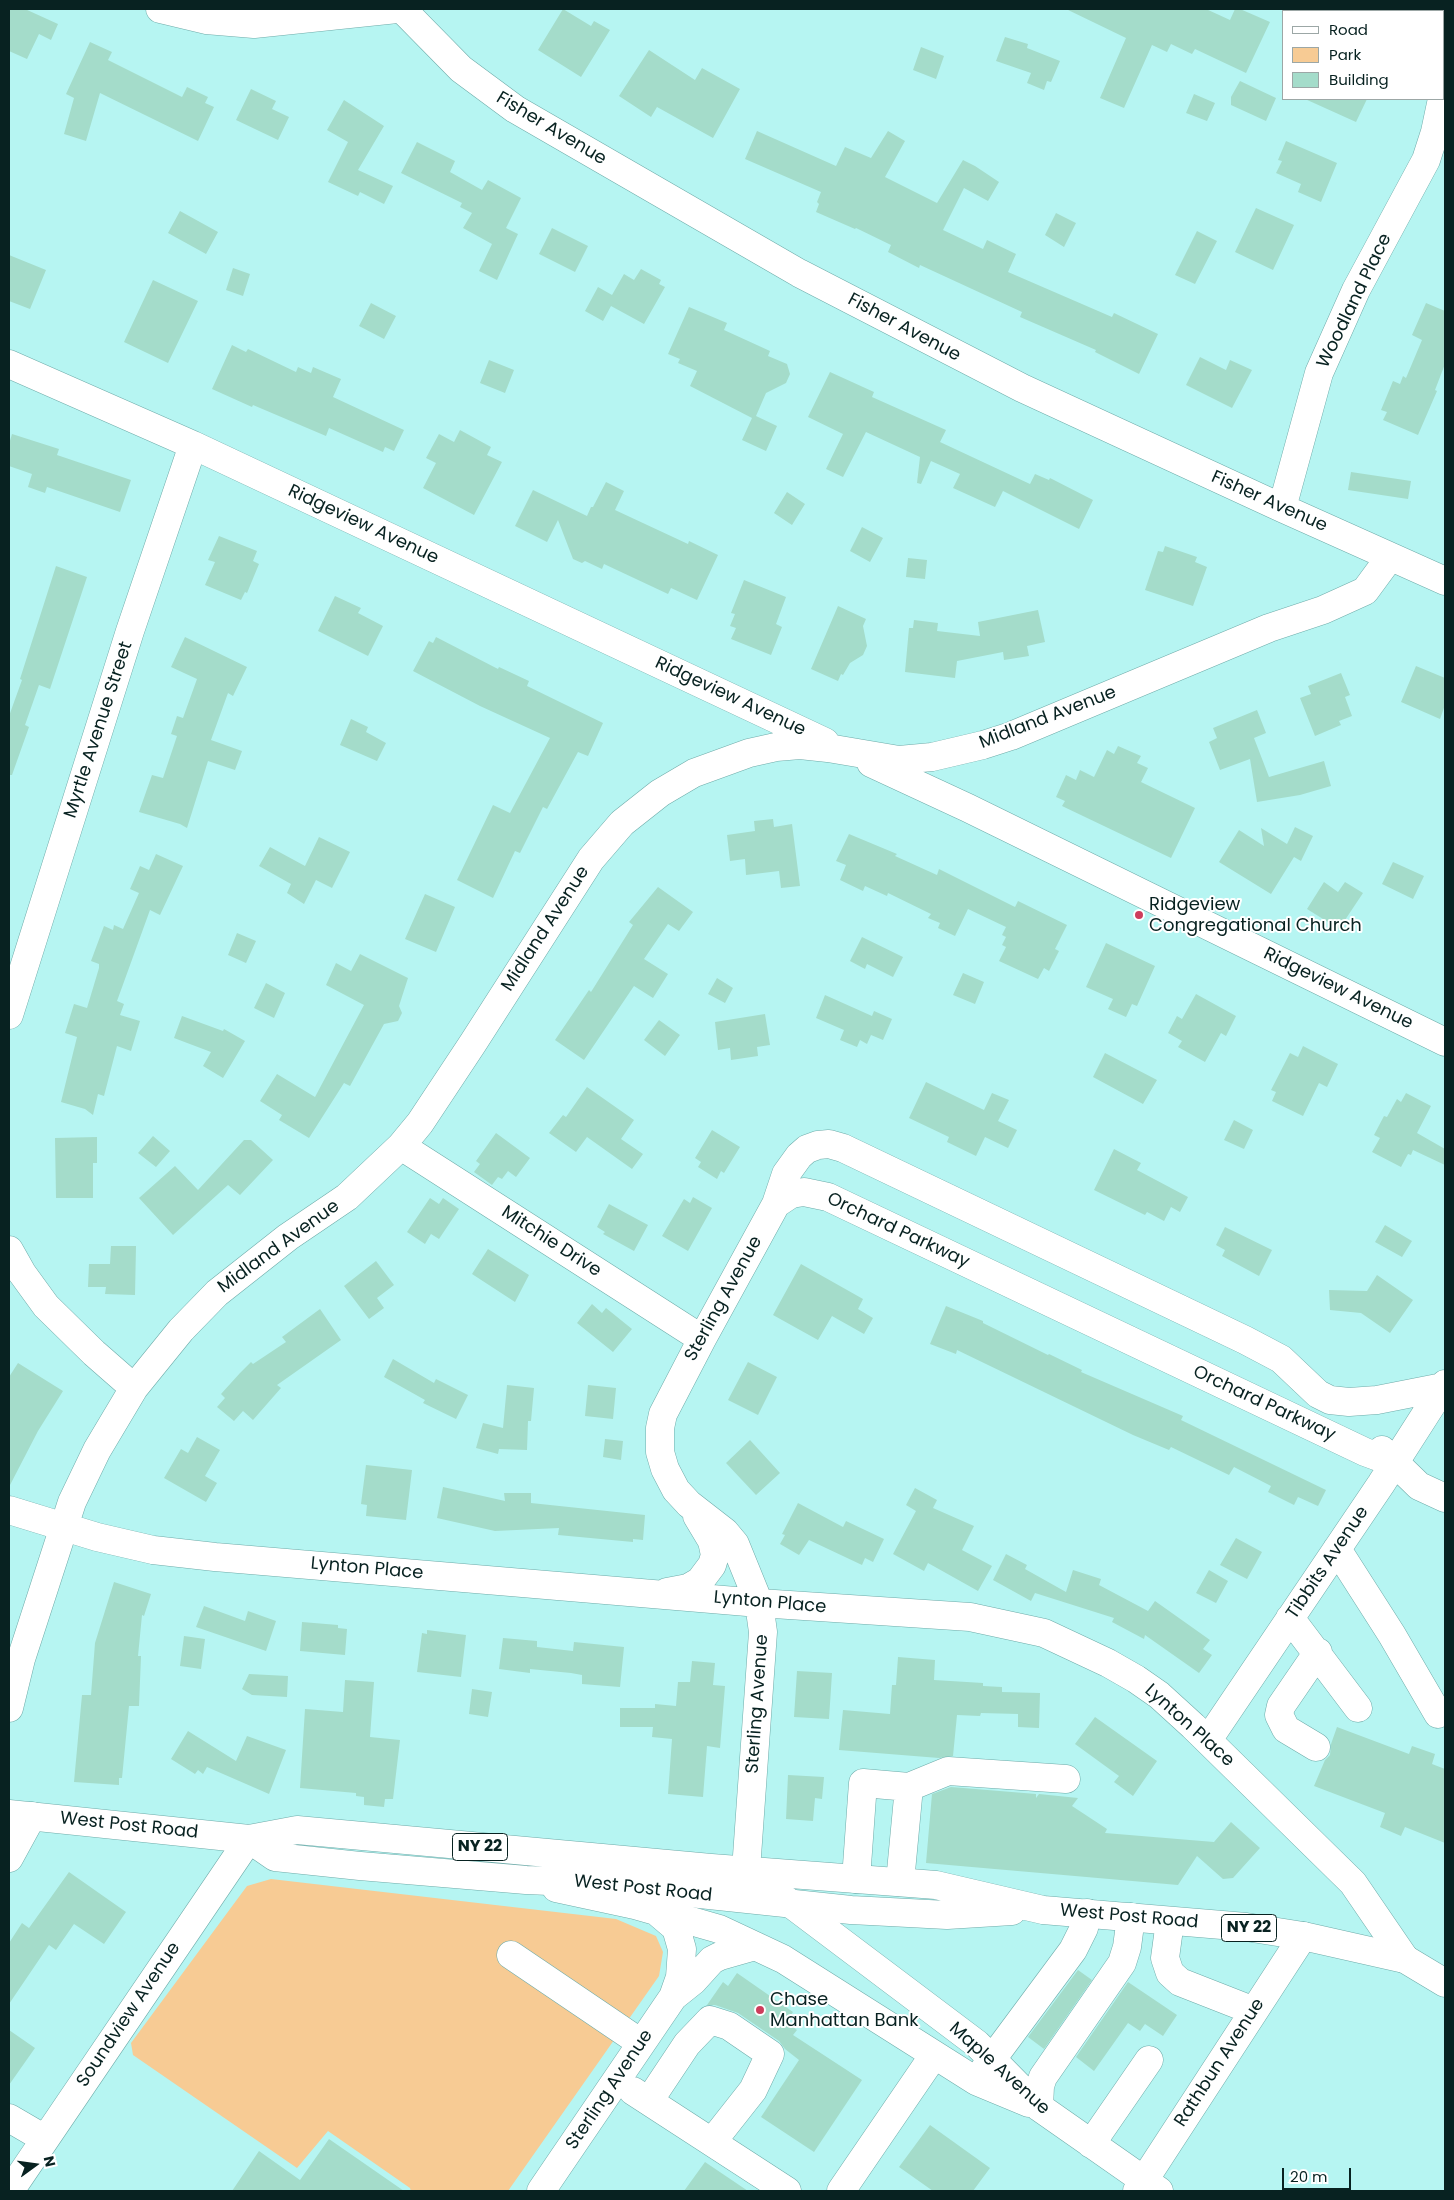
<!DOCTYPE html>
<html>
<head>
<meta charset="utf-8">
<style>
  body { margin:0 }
  #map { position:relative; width:1454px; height:2200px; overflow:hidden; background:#b6f5f2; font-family:Poppins,sans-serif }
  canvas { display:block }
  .frame { position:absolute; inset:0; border:10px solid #082221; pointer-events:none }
  .legend { position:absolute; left:1282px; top:10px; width:162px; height:90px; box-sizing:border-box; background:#fff; border:1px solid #9ca7a6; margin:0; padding:6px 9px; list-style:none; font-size:15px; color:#082221 }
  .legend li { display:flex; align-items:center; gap:10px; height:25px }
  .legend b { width:25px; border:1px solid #9ca7a6 }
  .north { position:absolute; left:10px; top:2140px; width:50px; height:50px; -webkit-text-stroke:4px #fff; paint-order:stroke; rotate:76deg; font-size:14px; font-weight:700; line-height:20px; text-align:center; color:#082221 }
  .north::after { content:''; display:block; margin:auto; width:18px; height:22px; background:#082221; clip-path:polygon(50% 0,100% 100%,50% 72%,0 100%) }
  .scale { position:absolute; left:1282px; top:2168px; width:69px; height:22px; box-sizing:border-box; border:2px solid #082221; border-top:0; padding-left:6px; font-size:15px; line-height:18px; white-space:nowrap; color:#082221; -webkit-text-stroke:4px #fff; paint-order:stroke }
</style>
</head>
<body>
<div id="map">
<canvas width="1454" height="2200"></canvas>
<div class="frame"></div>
<ul class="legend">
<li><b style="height:6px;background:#fff"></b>Road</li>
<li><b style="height:14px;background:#f7cb94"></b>Park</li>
<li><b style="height:14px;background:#a4dcca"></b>Building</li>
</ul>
<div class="north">N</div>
<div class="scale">20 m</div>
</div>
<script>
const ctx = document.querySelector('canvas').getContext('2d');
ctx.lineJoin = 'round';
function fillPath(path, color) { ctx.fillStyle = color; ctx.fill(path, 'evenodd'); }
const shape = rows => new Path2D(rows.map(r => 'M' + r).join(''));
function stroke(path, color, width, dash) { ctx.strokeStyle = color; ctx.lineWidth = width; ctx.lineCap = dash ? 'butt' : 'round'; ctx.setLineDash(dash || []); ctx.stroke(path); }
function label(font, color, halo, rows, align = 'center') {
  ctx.font = font + ' Poppins,sans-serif'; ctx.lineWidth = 4; ctx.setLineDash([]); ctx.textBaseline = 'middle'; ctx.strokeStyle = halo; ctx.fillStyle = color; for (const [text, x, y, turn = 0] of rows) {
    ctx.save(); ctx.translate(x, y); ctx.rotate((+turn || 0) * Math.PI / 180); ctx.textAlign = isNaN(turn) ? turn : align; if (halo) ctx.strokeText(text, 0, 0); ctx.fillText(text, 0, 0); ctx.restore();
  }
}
fillPath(shape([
  [271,1879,616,1919,656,1936,663,1952,659,1976,508,2191,411,2191,410,2188,328,2131,297,2168,133,2055,131,2043,247,1886]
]), '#f7cb94');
fillPath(shape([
  [9,9,25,9,58,24,51,40,39,34,27,59,9,51],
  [563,9,591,26,594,21,610,30,581,77,538,50],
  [1066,9,1206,9,1230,20,1235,9,1240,9,1270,22,1246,73,1195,49,1192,54,1171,44,1167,52,1152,45,1124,108,1100,98,1126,38],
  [1005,37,1028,44,1027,48,1060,61,1051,82,1047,81,1044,90,1027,83,1031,73,996,61],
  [90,42,112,52,108,60,182,97,187,87,208,97,205,103,214,107,198,141,100,93,86,141,64,134,74,98,66,94],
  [921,47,944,56,936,79,913,70],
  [649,50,695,80,702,68,740,89,713,138,657,107,651,117,619,96],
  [1240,81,1276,98,1266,121,1231,105,1231,97],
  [251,89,276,101,272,109,289,117,278,140,236,120],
  [1194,94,1215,103,1207,121,1186,113],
  [1305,99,1367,99,1356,122],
  [344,100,384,126,358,170,393,186,384,204,360,192,358,196,328,182,348,142,327,130],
  [757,131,836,166,845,147,871,158,888,131,905,141,885,177,937,203,963,160,975,166,999,182,988,201,964,188,943,230,983,249,987,240,1016,254,1008,272,1112,317,1114,313,1158,334,1139,374,1095,352,1096,350,1020,317,1022,312,920,265,919,268,888,252,891,245,856,228,855,229,816,212,819,204,817,202,821,192,745,159],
  [1286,141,1337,163,1321,202,1298,192,1301,184,1276,173,1282,161,1278,160],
  [417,142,455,161,450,172,482,190,488,180,521,198,506,228,518,234,497,280,479,271,492,244,463,228,472,213,460,207,462,203,401,173],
  [1256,208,1294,225,1273,270,1235,252],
  [180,211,218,232,206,254,168,233],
  [1056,213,1076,223,1064,247,1045,235],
  [552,228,588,246,575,272,539,254],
  [1197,231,1217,241,1195,284,1175,275],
  [9,255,46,270,30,309,9,301],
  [233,268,250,274,243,296,226,290],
  [641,269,661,280,659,284,665,287,644,324,611,306,603,321,585,311,598,287,612,295,624,274,634,280],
  [153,280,198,301,168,363,124,342],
  [371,303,396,316,384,339,359,326],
  [1426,303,1445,311,1445,364,1435,390,1437,391,1418,435,1383,420,1387,412,1381,410,1393,381,1400,384,1403,376,1406,378,1422,340,1412,335],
  [689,307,727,323,724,330,770,351,768,356,787,364,790,374,786,383,766,393,756,416,777,426,766,451,742,440,752,418,690,386,697,371,678,363,680,359,668,354],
  [232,345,246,352,248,349,296,372,298,367,311,373,313,367,341,379,333,397,404,430,394,451,385,447,383,452,329,428,326,436,253,405,252,407,212,389],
  [1200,357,1226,370,1230,360,1252,370,1232,408,1186,385],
  [489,360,514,370,505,393,480,383],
  [830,372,874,392,872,397,946,430,940,442,1030,484,1035,474,1049,480,1050,478,1093,500,1079,529,1003,491,995,507,953,488,960,474,931,461,921,484,917,483,920,457,866,432,843,477,826,469,843,434,808,417],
  [460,430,491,447,487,455,502,462,474,515,423,488,436,463,426,458,439,434,454,442],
  [12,434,59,449,57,455,131,480,120,512,47,487,45,493,28,487,32,474,9,466,9,444],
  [1351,472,1411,481,1408,499,1348,490],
  [606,482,624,491,615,510,688,544,689,541,718,555,697,600,671,588,668,594,604,564,602,569,585,561,582,563,573,559,558,520,547,542,515,526,533,490,587,516,591,507,593,507],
  [787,492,805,504,792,525,774,513],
  [862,527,883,538,870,562,850,551],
  [219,536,257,551,253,561,259,564,247,593,245,592,241,600,205,585,215,562,208,560],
  [1165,546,1197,557,1195,562,1207,567,1193,606,1145,590,1158,551,1163,552],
  [908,558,927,560,925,579,906,577],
  [56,566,87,577,50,689,39,685,25,725,29,727,12,775,9,775,9,716,22,680,20,679],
  [744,580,786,597,776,624,782,627,771,655,731,639,736,628,730,626,735,614,731,613],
  [335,596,361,608,358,613,383,626,368,656,318,631],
  [838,606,866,619,863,626,867,646,863,655,850,663,843,675,841,674,838,681,811,669],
  [1038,610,1045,642,1027,646,1029,656,1004,660,1003,652,957,661,955,678,905,672,909,628,913,628,914,620,938,623,937,631,980,636,978,622],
  [185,637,247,667,233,696,228,693,211,740,242,751,235,770,208,761,187,828,180,824,139,812,152,775,163,778,177,736,171,734,177,716,183,718,197,679,171,667],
  [436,637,498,669,499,667,529,681,527,686,603,723,588,756,578,752,547,809,543,807,520,853,515,851,493,898,457,880,493,805,510,813,550,738,480,706,413,671,429,641,433,643],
  [1416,666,1445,678,1445,705,1440,719,1401,702],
  [1341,673,1350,695,1345,697,1352,716,1339,721,1341,725,1315,736,1300,698,1311,694,1308,686],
  [1257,710,1266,733,1254,738,1269,777,1324,761,1331,786,1300,795,1257,802,1250,759,1220,770,1209,742,1217,738,1213,728],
  [351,719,368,727,366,732,386,743,377,761,340,745],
  [1118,746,1141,756,1137,763,1148,768,1141,782,1195,808,1171,858,1062,806,1065,801,1056,797,1066,775,1076,780,1080,770,1094,777,1107,750,1114,754],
  [773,819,774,827,792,824,800,886,781,888,779,871,746,875,745,859,730,861,727,835,755,831,754,821],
  [1295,827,1313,836,1301,861,1294,857,1271,894,1219,862,1239,830,1264,846,1261,828,1287,844],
  [849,834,897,854,895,856,937,875,939,869,1015,907,1018,901,1067,925,1055,949,1059,951,1049,971,1044,968,1038,979,999,961,1006,947,1002,945,1006,937,1002,935,1006,927,968,909,955,936,938,928,940,923,928,918,931,914,888,893,887,896,865,886,863,891,840,880,846,865,836,861],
  [319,837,350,852,332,888,316,880,304,904,287,893,291,884,259,866,270,847,305,866],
  [156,854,183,866,160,915,150,910,117,1001,124,1004,120,1015,140,1021,131,1051,117,1046,104,1096,98,1094,93,1115,85,1109,61,1102,77,1037,65,1033,74,1004,87,1008,99,968,99,964,91,961,104,926,113,930,114,925,123,929,139,893,130,889,140,866,149,870],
  [1393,862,1424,876,1413,899,1382,884],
  [1324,882,1338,892,1345,882,1363,893,1339,929,1307,909],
  [658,887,693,912,679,931,668,924,644,959,668,974,653,998,634,986,584,1060,555,1040,589,990,591,992,633,925,629,922],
  [425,894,455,907,436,952,405,939],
  [237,933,256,941,246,963,228,955],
  [862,937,903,957,893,977,867,964,865,969,850,961],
  [1106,943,1155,966,1137,1006,1132,1004,1126,1017,1108,1009,1113,999,1086,987],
  [360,954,408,978,399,1006,402,1013,398,1021,384,1024,350,1086,344,1083,309,1138,279,1120,282,1115,260,1101,277,1074,315,1097,364,1005,326,985,336,963,351,971],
  [963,973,984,982,975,1004,953,995],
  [717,978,733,988,725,1003,708,994],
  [266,983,285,993,274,1018,254,1008],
  [1196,994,1236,1016,1226,1036,1221,1033,1205,1062,1178,1047,1182,1041,1168,1033,1177,1016,1182,1019],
  [825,995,872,1016,874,1011,892,1019,883,1040,871,1035,867,1044,860,1040,857,1047,840,1040,844,1030,816,1018],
  [765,1014,770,1045,757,1047,758,1056,731,1060,730,1048,718,1050,715,1022],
  [182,1016,223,1031,224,1029,245,1041,223,1078,203,1066,211,1052,174,1038],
  [659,1020,680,1035,665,1056,644,1040],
  [1303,1046,1338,1064,1327,1087,1319,1083,1303,1116,1272,1101,1276,1092,1271,1090,1290,1053,1298,1057],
  [1105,1053,1157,1080,1143,1104,1093,1077],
  [926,1082,984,1110,992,1093,1009,1100,998,1121,1017,1130,1008,1148,985,1137,976,1156,947,1142,949,1137,909,1118],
  [587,1087,634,1120,621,1139,643,1154,632,1169,587,1137,576,1152,549,1133,563,1115,566,1117],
  [1406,1093,1431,1106,1417,1133,1445,1149,1445,1165,1413,1150,1411,1155,1408,1154,1401,1167,1372,1152,1380,1138,1374,1135,1384,1116,1387,1117,1397,1099,1401,1102],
  [1234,1120,1253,1130,1244,1149,1224,1140],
  [712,1130,740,1147,724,1173,721,1171,717,1179,698,1167,701,1162,695,1158],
  [496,1133,530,1158,516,1177,508,1171,502,1179,498,1177,492,1185,474,1172,480,1164,476,1161],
  [153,1136,170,1151,156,1167,138,1153],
  [97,1137,97,1163,93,1163,93,1198,56,1198,55,1138],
  [244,1140,251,1140,273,1160,240,1195,228,1185,173,1235,139,1198,175,1166,198,1190],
  [1114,1149,1141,1163,1137,1170,1188,1197,1180,1212,1171,1207,1164,1221,1147,1212,1145,1215,1094,1190],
  [693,1197,712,1208,688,1251,662,1236,684,1199,690,1203],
  [430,1198,439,1204,443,1198,459,1209,439,1239,431,1234,425,1244,407,1232],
  [609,1204,648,1225,634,1251,603,1234,605,1232,597,1227],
  [1385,1225,1412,1241,1402,1257,1375,1242],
  [1225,1227,1272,1250,1259,1276,1222,1256,1225,1250,1216,1245],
  [111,1246,136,1246,135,1295,105,1294,106,1287,88,1287,89,1264,110,1264],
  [488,1249,529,1275,515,1302,472,1274],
  [376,1261,394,1285,377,1298,384,1308,369,1319,344,1286],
  [801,1264,863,1299,858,1309,873,1318,864,1334,832,1316,818,1340,773,1315],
  [1377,1275,1413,1300,1390,1333,1361,1313,1330,1310,1329,1290,1367,1291],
  [592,1304,602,1313,606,1308,632,1329,613,1352,577,1323],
  [946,1306,983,1321,983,1323,1048,1355,1049,1354,1082,1370,1081,1372,1183,1416,1181,1420,1326,1490,1318,1506,1298,1497,1294,1505,1268,1492,1271,1486,1234,1467,1229,1475,1171,1447,1169,1450,1133,1435,957,1350,956,1354,930,1344],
  [320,1309,341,1340,277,1385,281,1388,253,1420,243,1411,234,1421,217,1407,225,1398,221,1394,240,1373,251,1362,253,1364,286,1342,282,1337],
  [393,1359,434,1383,436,1379,468,1395,456,1419,423,1403,425,1400,384,1377],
  [748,1362,777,1377,758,1415,728,1400],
  [18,1363,63,1391,38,1431,9,1487,9,1377],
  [507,1385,534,1388,531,1421,528,1421,527,1450,499,1449,498,1454,476,1448,483,1423,503,1428],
  [588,1385,616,1388,613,1419,585,1416],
  [197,1437,220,1450,205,1476,217,1483,206,1502,164,1478,181,1449,188,1453],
  [605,1439,623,1441,621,1460,603,1457],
  [750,1440,780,1473,756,1495,726,1463],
  [366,1465,412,1470,406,1520,366,1516,367,1505,361,1504],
  [443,1487,505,1501,504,1493,531,1493,531,1503,645,1515,643,1540,633,1539,633,1542,558,1535,559,1528,495,1531,437,1518],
  [915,1488,937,1500,933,1508,974,1526,962,1550,992,1566,978,1591,928,1563,924,1571,893,1554,916,1511,906,1505],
  [798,1503,843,1527,846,1521,884,1539,873,1562,865,1558,862,1565,809,1540,799,1555,780,1544,785,1535,782,1534],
  [1236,1538,1262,1552,1247,1579,1220,1565],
  [1006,1554,1027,1565,1025,1569,1066,1592,1073,1570,1101,1579,1099,1585,1148,1611,1155,1601,1210,1640,1203,1649,1212,1655,1199,1673,1145,1635,1144,1639,1112,1622,1114,1618,1035,1593,1031,1601,993,1580],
  [1209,1570,1228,1581,1216,1603,1196,1593],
  [114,1582,151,1594,144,1616,142,1615,138,1656,141,1656,139,1706,129,1706,122,1778,119,1778,119,1785,74,1782,82,1695,91,1695,95,1643],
  [204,1606,245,1621,248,1611,276,1621,266,1651,196,1627],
  [302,1622,338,1625,338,1628,347,1629,345,1655,300,1651],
  [427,1630,466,1635,461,1677,417,1672,422,1633,427,1634],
  [184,1636,205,1639,201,1669,180,1666],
  [503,1638,537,1641,537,1647,573,1651,574,1642,624,1647,620,1687,582,1684,582,1675,571,1673,530,1669,530,1673,499,1669],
  [898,1657,935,1660,934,1680,983,1683,983,1686,1002,1687,1002,1692,1040,1693,1039,1728,1018,1727,1018,1714,981,1713,980,1716,957,1715,953,1756,939,1758,839,1750,843,1710,890,1714,892,1685,896,1685],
  [692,1661,715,1663,713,1685,725,1686,720,1748,707,1746,703,1797,668,1794,672,1739,652,1737,653,1727,620,1727,620,1708,655,1708,655,1704,676,1706,678,1682,690,1682],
  [797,1671,832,1673,829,1719,794,1717],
  [249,1674,288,1676,287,1697,252,1695,242,1689],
  [345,1680,374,1682,370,1737,400,1740,393,1799,385,1799,384,1807,364,1805,364,1797,356,1796,356,1793,300,1788,305,1709,343,1712],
  [472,1689,492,1692,488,1717,469,1714],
  [1095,1717,1157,1761,1133,1796,1114,1782,1119,1776,1075,1744],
  [1337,1727,1409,1754,1412,1746,1435,1754,1432,1764,1445,1769,1445,1843,1405,1827,1401,1836,1380,1827,1385,1813,1314,1786,1325,1760,1330,1755,1331,1744],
  [188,1731,236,1761,247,1736,286,1750,269,1794,207,1767,203,1774,198,1770,195,1774,171,1759],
  [788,1775,824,1777,822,1799,815,1798,813,1821,786,1819],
  [951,1787,1036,1794,1036,1798,1039,1794,1078,1798,1072,1806,1107,1829,1105,1833,1214,1842,1231,1822,1260,1848,1233,1878,1223,1879,1197,1856,1178,1885,926,1863,932,1794],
  [69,1872,126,1912,104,1944,74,1924,56,1950,49,1945,9,2004,9,1943,22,1923,29,1928],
  [1078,1970,1092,1980,1044,2049,1028,2037],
  [737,1973,793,2012,786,2022,797,2030,793,2035,862,2080,814,2152,761,2117,799,2060,785,2049,779,2041,738,2013,715,2005,707,2005,723,1982,728,1986],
  [1128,1982,1177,2015,1163,2036,1145,2024,1140,2031,1128,2023,1094,2071,1076,2057],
  [9,2030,35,2048,9,2085],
  [930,2125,990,2168,973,2191,933,2191,899,2167],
  [329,2139,404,2191,232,2191,259,2151,300,2180],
  [705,2162,748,2191,684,2191]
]), '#a4dcca');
const minor = shape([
  [160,9,206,20,254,24,397,9],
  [402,9,461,69,515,109,799,273,1022,388,1282,508,1445,581],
  [1386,9,1392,11],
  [1443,62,1445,62],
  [9,364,193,445,825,742],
  [1282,508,1319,373,1356,290,1426,160,1435,132,1442,99],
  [871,763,968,808,1445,1042],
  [9,1015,130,631,193,445],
  [401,1146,702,1339],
  [776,1204,791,1194,804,1192,828,1197,1365,1452,1395,1463],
  [9,1250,22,1273,46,1306,94,1353,134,1388],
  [1382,1450,1419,1486,1445,1498],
  [9,1510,97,1537,153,1550,215,1557,759,1603,970,1617,1044,1633,1108,1663,1136,1679,1159,1695,1193,1726,1353,1883,1405,1959],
  [1337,1549,1392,1635,1438,1714],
  [667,1592,688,1588,700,1581,712,1565,715,1555,712,1541,697,1516],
  [1290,1618,1358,1708],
  [9,1708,21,1659,72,1502,97,1450,134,1388,181,1330,217,1293,288,1237,347,1197,401,1146,420,1123,473,1043,591,859,622,823,660,793,694,773,749,753,776,747,800,745,828,748,899,760,932,757,983,745,1011,736,1269,628,1323,610,1365,591,1390,557],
  [1208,1740,1381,1484,1445,1384],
  [1316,1747,1286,1729,1279,1715,1281,1706,1318,1652],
  [9,1858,32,1816],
  [856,1879,863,1783,909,1787,948,1771,1066,1779],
  [900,1882,909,1787],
  [556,1888,635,1905,719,1929,783,1959,976,2081,1029,2103],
  [656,1911,676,1928,682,1949,680,1977,673,1997],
  [1170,1921,1165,1958,1170,1973,1180,1982,1254,2011],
  [511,1955,641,2043],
  [981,2074,1073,1950,1084,1928,1087,1913],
  [633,2091,787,2191],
  [649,2101,687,2044,710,2020,729,2026,770,2054,753,2090,712,2142],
  [1039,2107,1040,2086,1043,2077,1122,1963,1127,1947,1131,1917],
  [9,2118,45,2139],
  [1091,2144,1149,2060],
  [10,2191,249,1839],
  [541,2191,673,1997,693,1981,712,1960,720,1956,755,1946],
  [841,2191,934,2055],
  [1137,2191,1303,1936],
  [1159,2191,1039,2107,977,2044,746,1870,763,1632,759,1603,735,1544,725,1532,689,1504,676,1490,665,1469,660,1452,660,1428,663,1414,702,1339,776,1204,786,1174,799,1156,807,1149,818,1145,829,1144,843,1148,1245,1340,1281,1359,1318,1394,1330,1400,1349,1402,1377,1400,1443,1387]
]);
const major = shape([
  [9,1814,249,1839,297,1830,711,1868,936,1885,1043,1910,1246,1927,1303,1936,1405,1959,1445,1983],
  [249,1839,275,1857,360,1866,526,1880,596,1883,851,1910,947,1915,1012,1911]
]);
stroke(minor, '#6eaba9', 29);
stroke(major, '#6eaba9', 29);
stroke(minor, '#fff', 28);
stroke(major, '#fff', 28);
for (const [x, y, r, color] of [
  [1139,915,5,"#cd3d5c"],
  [760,2010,5,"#cd3d5c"]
]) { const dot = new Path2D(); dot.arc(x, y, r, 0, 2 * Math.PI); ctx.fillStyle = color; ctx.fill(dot); stroke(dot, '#fff', 2); }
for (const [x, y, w] of [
  [480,1847,55],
  [1249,1928,55]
]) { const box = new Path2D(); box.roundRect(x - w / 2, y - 13.5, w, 27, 4); ctx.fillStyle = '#fff'; ctx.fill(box); stroke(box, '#082221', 1); }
label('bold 16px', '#082221', null, [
  ["NY 22",480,1847],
  ["NY 22",1249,1928]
]);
label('18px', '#082221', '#fff', [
  ["Fisher Avenue",551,129,31],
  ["Woodland Place",1355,301,-64],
  ["Fisher Avenue",904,328,28],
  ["Fisher Avenue",1269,502,24],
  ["Ridgeview Avenue",363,525,25],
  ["Ridgeview Avenue",730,697,25],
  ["Midland Avenue",1048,718,-21],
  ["Myrtle Avenue Street",99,730,-72],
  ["Midland Avenue",546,929,-57],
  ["Ridgeview Avenue",1338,989,26],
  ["Orchard Parkway",898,1231,25],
  ["Mitchie Drive",551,1242,33],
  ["Midland Avenue",279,1247,-36],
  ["Sterling Avenue",724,1299,-61],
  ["Orchard Parkway",1264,1404,25],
  ["Tibbits Avenue",1328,1563,-56],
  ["Lynton Place",367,1569,5],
  ["Lynton Place",770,1603,5],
  ["Sterling Avenue",758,1704,-86],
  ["Lynton Place",1189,1726,42],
  ["West Post Road",129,1826,6],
  ["West Post Road",643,1889,6],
  ["West Post Road",1129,1917,5],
  ["Soundview Avenue",129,2015,-56],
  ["Rathbun Avenue",1220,2063,-57],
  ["Maple Avenue",999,2069,42],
  ["Sterling Avenue",610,2090,-56]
]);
label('18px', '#082221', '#fff', [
  ["Ridgeview",1149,905],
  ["Congregational Church",1149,926],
  ["Chase",770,2000],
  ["Manhattan Bank",770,2021]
], 'left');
</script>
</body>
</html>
